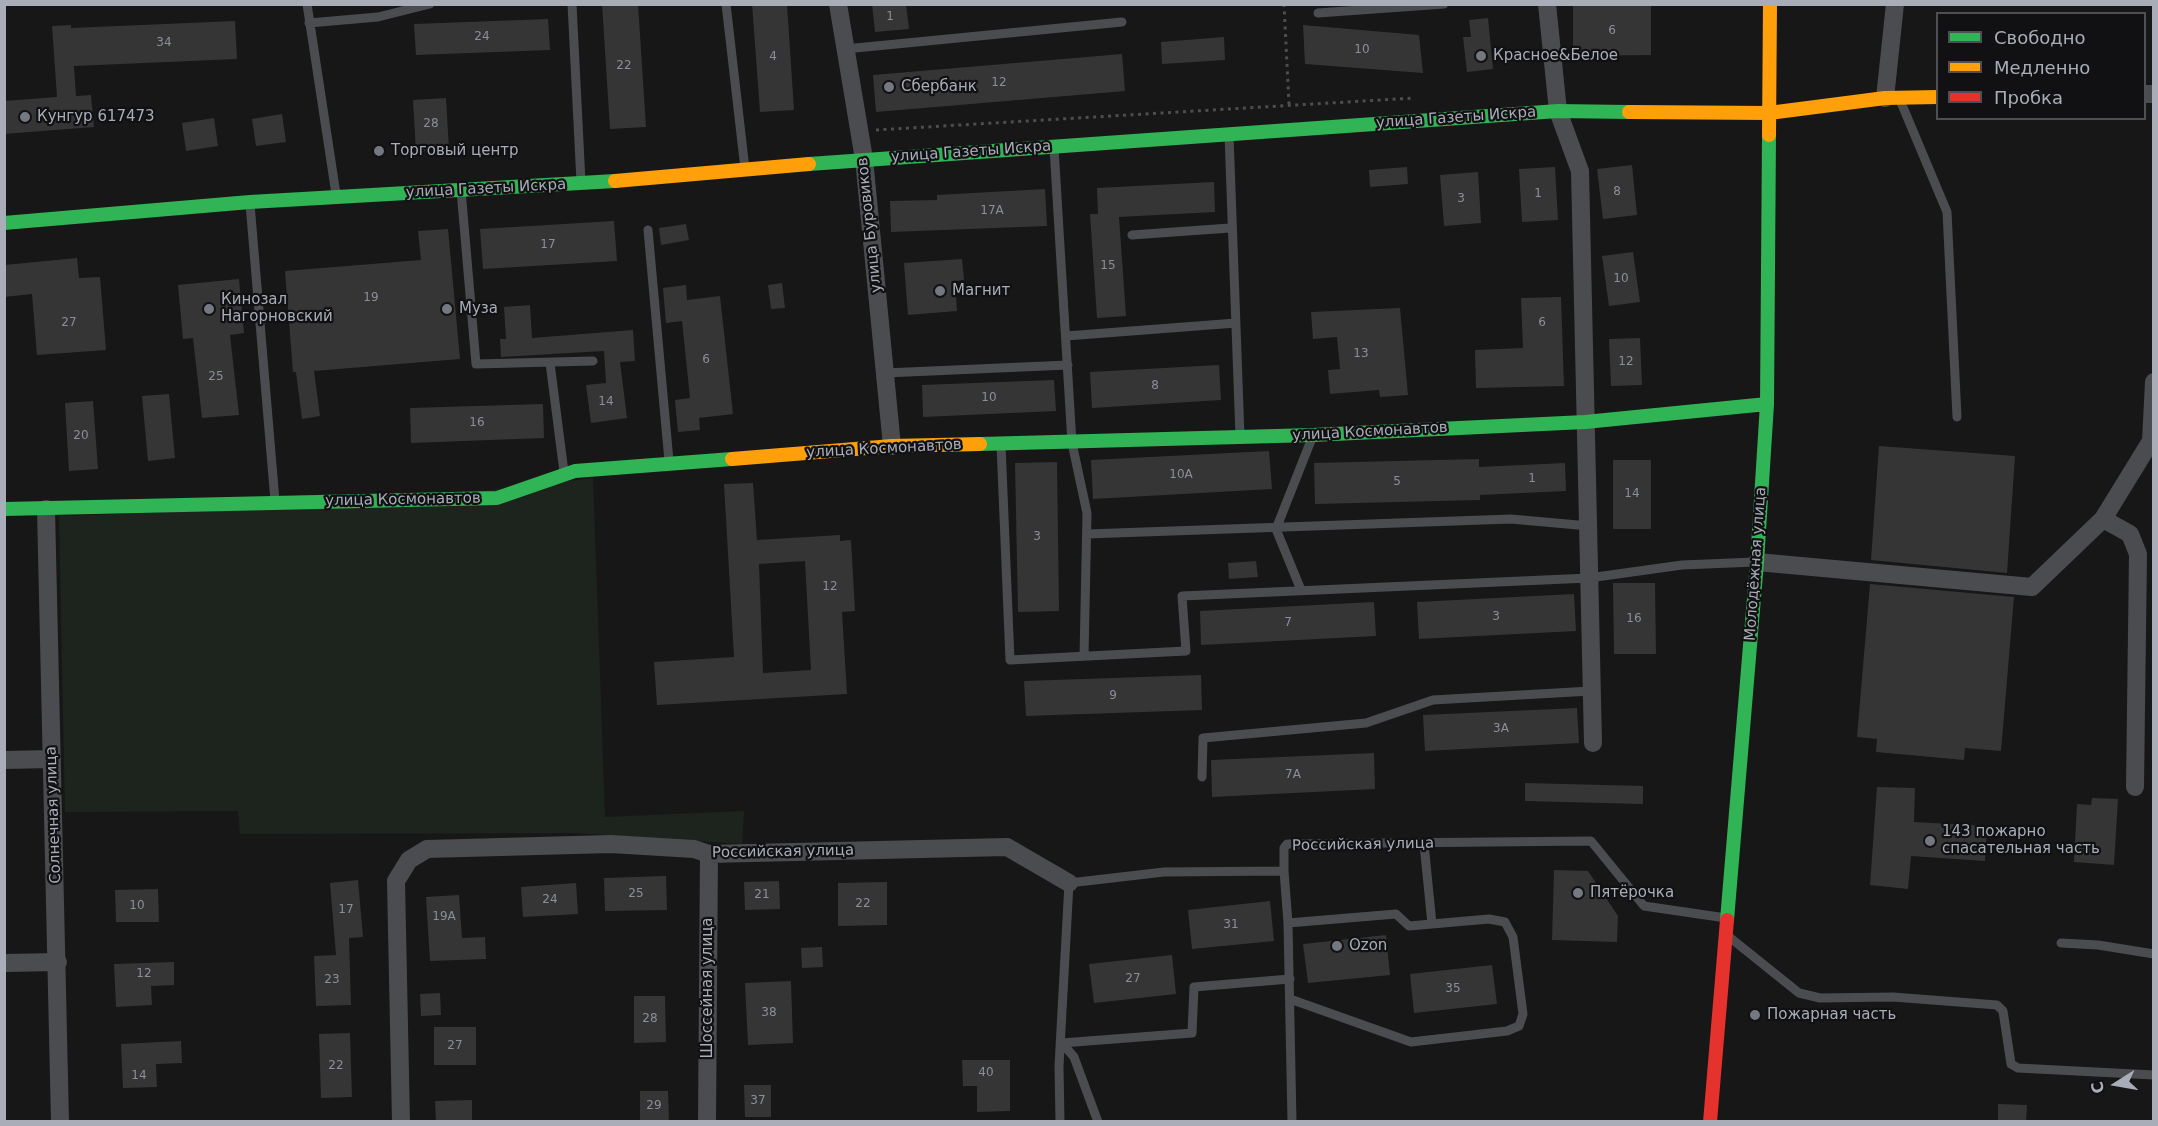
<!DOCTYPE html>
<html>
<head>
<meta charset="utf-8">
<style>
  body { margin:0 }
  #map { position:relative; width:2158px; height:1126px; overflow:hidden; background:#171717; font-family:"DejaVu Sans",sans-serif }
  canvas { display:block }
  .frame { position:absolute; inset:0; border:6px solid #a8adb8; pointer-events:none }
  .legend { position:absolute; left:1936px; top:12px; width:210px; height:108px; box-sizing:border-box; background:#111113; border:2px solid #4d4f55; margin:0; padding:8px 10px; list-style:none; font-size:18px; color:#a8adb8 }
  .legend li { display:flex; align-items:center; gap:12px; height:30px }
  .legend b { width:30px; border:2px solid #4d4f55 }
  .north { position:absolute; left:2086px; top:1054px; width:60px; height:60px; -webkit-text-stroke:4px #111113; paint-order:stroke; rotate:259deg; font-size:16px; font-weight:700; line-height:24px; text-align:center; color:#a8adb8 }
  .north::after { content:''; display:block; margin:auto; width:21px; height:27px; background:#a8adb8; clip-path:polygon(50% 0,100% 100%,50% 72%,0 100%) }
</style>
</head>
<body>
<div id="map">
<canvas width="2158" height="1126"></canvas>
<div class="frame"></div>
<ul class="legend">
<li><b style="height:8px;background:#30b455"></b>Свободно</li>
<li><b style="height:8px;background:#ff9f0a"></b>Медленно</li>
<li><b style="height:8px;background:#e5322d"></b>Пробка</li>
</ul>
<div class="north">С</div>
</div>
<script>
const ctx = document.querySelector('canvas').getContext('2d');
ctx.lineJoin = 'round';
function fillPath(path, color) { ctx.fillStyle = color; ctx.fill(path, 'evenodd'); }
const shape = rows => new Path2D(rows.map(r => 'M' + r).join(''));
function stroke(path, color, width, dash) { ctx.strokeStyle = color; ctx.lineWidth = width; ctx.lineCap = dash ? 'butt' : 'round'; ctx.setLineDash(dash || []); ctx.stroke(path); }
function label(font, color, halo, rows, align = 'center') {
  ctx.font = font + ' "DejaVu Sans",sans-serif'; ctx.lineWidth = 4.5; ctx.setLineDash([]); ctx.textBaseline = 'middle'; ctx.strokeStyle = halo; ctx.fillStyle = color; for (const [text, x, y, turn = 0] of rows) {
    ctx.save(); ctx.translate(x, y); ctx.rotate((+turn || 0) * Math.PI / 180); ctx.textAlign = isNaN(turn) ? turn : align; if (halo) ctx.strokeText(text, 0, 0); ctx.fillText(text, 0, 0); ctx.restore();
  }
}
fillPath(shape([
  [593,478,605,817,744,811,742,844,575,833,240,834,238,811,65,812,59,516,356,506]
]), '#1d241e');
fillPath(shape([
  [602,4,638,4,646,127,610,129],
  [752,4,787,4,794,110,760,112],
  [872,4,906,4,909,29,875,32],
  [1651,5,1651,55,1573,56,1573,6],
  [1488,18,1493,69,1467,72,1463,37,1471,37,1469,20],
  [548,19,550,50,416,55,414,24],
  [235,21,237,59,74,66,76,96,91,95,94,127,4,134,4,101,57,97,52,26,71,25,71,28],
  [1303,25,1419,35,1423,73,1305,64],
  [1224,37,1225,60,1162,64,1161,42],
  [1122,54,1125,91,876,112,873,75],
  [446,98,449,149,416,152,413,100],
  [282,114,286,142,256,146,252,119],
  [214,118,218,146,186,151,182,123],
  [1632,165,1637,215,1603,219,1597,169],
  [1407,167,1408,184,1370,187,1369,170],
  [1555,167,1558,220,1522,222,1519,169],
  [1478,172,1481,223,1444,226,1440,175],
  [1214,182,1215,212,1119,217,1126,316,1097,318,1090,214,1098,214,1097,188],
  [1045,189,1047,226,891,232,890,201,937,200,937,195],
  [614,221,617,261,483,269,480,229],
  [686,224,689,240,661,245,659,228],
  [448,229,460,359,314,371,320,416,302,419,296,372,293,372,285,271,421,260,418,231],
  [1633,252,1640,302,1609,306,1602,256],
  [77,258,79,278,100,277,106,350,37,355,32,294,4,297,4,265],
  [962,259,964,280,955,281,957,311,908,315,904,263],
  [239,279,244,333,230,335,239,415,202,418,193,338,183,339,178,285],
  [782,283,785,308,771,309,768,285],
  [686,285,687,300,720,296,733,414,699,418,700,430,678,432,675,400,690,398,682,321,666,323,663,288],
  [1561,297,1564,386,1476,388,1475,350,1523,348,1521,298],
  [530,305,532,338,633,330,635,361,620,362,627,418,591,423,586,385,606,383,604,351,501,357,500,339,506,339,504,307],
  [1400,308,1408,395,1380,397,1379,390,1330,394,1328,370,1340,369,1337,337,1313,339,1311,312],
  [1640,338,1642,385,1611,386,1609,339],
  [1219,365,1221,400,1092,408,1090,372],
  [1054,380,1056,411,923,417,922,385],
  [169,394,175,458,148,461,142,396],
  [93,401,98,469,69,471,65,403],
  [543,404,544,438,411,443,410,408],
  [1879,446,2015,456,2007,573,1871,560],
  [1269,451,1272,489,1093,499,1091,460],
  [1479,459,1479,467,1565,463,1566,491,1480,495,1480,500,1315,504,1314,463],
  [1613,460,1651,460,1651,529,1613,529],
  [1057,462,1059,611,1018,612,1015,463],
  [753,483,757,540,840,535,840,541,851,540,855,611,842,612,847,694,657,705,654,662,734,657,724,484],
  [805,561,811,670,763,673,759,564],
  [1256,561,1258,577,1229,579,1228,563],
  [1613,583,1655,583,1656,654,1614,654],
  [1870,584,2014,597,2001,751,1965,748,1964,760,1876,752,1877,739,1857,737],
  [1574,594,1576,631,1419,639,1417,602],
  [1374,602,1376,636,1201,645,1200,611],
  [1201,675,1202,710,1026,716,1024,681],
  [1577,708,1579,743,1425,751,1423,715],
  [1374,753,1375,789,1212,797,1211,760],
  [1525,783,1643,786,1643,804,1525,801],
  [1877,787,1915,788,1914,822,1987,826,1985,861,1911,856,1908,889,1870,885],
  [2092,798,2118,799,2114,865,2074,862,2077,804,2091,805],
  [1554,870,1588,871,1618,916,1617,942,1552,940],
  [666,876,667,910,605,911,604,878],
  [358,880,363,937,349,938,351,1005,316,1006,314,956,336,955,330,883],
  [779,881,780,909,745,910,744,882],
  [887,882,887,925,838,926,838,883],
  [576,883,578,914,523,917,521,887],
  [158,889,159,922,116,922,115,890],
  [459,895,462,938,485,937,486,959,430,961,426,897],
  [1270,901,1274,941,1192,949,1188,910],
  [1386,935,1390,975,1308,983,1303,944],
  [822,947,823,967,802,968,801,948],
  [1172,955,1176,994,1094,1003,1089,964],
  [174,962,174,985,151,986,152,1005,116,1007,114,964],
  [1492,965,1497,1004,1414,1013,1410,974],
  [791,981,793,1043,748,1045,745,983],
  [440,993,441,1015,421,1016,420,994],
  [634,996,665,996,666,1042,634,1043],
  [434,1027,476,1027,476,1065,434,1065],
  [350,1033,352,1097,321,1098,319,1034],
  [181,1041,182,1063,156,1064,157,1087,123,1088,121,1044],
  [962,1060,1010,1060,1010,1111,977,1112,977,1086,963,1086],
  [744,1085,771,1085,771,1117,745,1117],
  [640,1091,668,1091,669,1122,640,1122],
  [472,1100,472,1122,436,1122,435,1101],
  [1998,1104,2027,1105,2026,1122,1998,1122]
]), '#353536');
stroke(shape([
  [1284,4,1289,104],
  [876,130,1414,98]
]), '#4d4e52', 3, [3, 4.5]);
stroke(shape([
  [307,4,336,194],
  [572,4,581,182],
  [726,4,745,169],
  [1318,13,1444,4],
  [309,23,378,17,430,4],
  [845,49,1122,22],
  [1900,100,1947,212,1957,417],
  [1229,135,1240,436],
  [1054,148,1072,443,1087,513,1084,656],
  [461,190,476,364,593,361],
  [250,204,275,501],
  [648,230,669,461],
  [1132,235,1230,228],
  [1066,336,1236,323],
  [550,363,564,472],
  [885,373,1068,365],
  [1001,445,1010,660,1186,651,1182,596,1589,578,1682,565,1755,562],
  [1087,534,1511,519,1589,526],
  [1301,590,1276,529,1312,438],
  [1202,777,1203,738,1366,723,1433,700,1591,691],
  [1424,844,1432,924],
  [1288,923,1292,1122],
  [1728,936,1799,993,1820,998,1893,997,1997,1005,2003,1011,2011,1064,2018,1068,2154,1075],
  [2061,943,2098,945,2154,954],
  [1290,999,1411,1042,1507,1031,1519,1026,1523,1014,1513,937,1505,922,1489,919,1409,926,1396,914,1288,923,1284,871,1284,848,1287,844,1591,841,1644,906,1726,918],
  [1060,1122,1059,1066,1069,883,1164,872,1284,871],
  [1098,1122,1074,1057,1062,1043,1192,1033,1194,987,1290,979]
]), '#4b4c50', 9);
stroke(shape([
  [838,4,864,159,892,446],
  [1547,4,1558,111,1580,171,1593,743],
  [2144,94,2154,94],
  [1885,98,1895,4],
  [46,509,60,1122],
  [2103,519,2130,534,2138,554,2135,787],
  [1757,562,2032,587,2103,519,2151,441,2154,382],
  [4,760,52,759],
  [4,963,58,962],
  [401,1122,396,881,409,860,427,849,611,844,694,849,709,854,1007,847,1069,883],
  [707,1122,709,854]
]), '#4b4c50', 18);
stroke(shape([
  [809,164,1558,111,1629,112],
  [4,223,250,202,615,181],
  [980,444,1313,435,1585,422,1767,404],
  [4,509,497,498,575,471,732,459],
  [1727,920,1757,562,1767,404,1769,135]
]), '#30b455', 14);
stroke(shape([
  [1629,112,1769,113,1885,98,1938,97],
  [1769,135,1770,4],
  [615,181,809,164],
  [732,459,892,446,980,444]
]), '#ff9f0a', 14);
stroke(shape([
  [1710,1122,1727,920]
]), '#e5322d', 14);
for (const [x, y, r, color] of [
  [1481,56,6,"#757880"],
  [889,87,6,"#757880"],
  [25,117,6,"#757880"],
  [379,151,6,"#757880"],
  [940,291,6,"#757880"],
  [209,309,6,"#757880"],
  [447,309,6,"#757880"],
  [1930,841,6,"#757880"],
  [1578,893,6,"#757880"],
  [1337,946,6,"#757880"],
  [1755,1015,6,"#757880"]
]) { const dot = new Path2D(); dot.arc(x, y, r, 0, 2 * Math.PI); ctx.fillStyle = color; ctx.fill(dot); stroke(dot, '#111113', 2); }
label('12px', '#8b8f98', null, [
  ["1",890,17],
  ["6",1612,31],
  ["24",482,37],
  ["34",164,43],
  ["10",1362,50],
  ["4",773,57],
  ["22",624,66],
  ["12",999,83],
  ["28",431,124],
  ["8",1617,192],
  ["1",1538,194],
  ["3",1461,199],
  ["17А",992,211],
  ["17",548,245],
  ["15",1108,266],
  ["10",1621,279],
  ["19",371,298],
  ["27",69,323],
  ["6",1542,323],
  ["13",1361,354],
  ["6",706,360],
  ["12",1626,362],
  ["25",216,377],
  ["8",1155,386],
  ["10",989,398],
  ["14",606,402],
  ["16",477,423],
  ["20",81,436],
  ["10А",1181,475],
  ["1",1532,479],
  ["5",1397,482],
  ["14",1632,494],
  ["3",1037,537],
  ["12",830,587],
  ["3",1496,617],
  ["16",1634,619],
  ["7",1288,623],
  ["9",1113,696],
  ["3А",1501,729],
  ["7А",1293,775],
  ["25",636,894],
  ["21",762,895],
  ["24",550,900],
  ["22",863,904],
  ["10",137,906],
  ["17",346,910],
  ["19А",444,917],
  ["31",1231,925],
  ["12",144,974],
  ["27",1133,979],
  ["23",332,980],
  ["35",1453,989],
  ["38",769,1013],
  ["28",650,1019],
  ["27",455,1046],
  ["22",336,1066],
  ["40",986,1073],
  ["14",139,1076],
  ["37",758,1101],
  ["29",654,1106]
]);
label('15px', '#a8adb8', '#111113', [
  ["Красное&Белое",1493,56],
  ["Сбербанк",901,87],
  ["Кунгур 617473",37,117],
  ["Торговый центр",391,151],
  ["Магнит",952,291],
  ["Кинозал",221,300],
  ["Нагорновский",221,317],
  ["Муза",459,309],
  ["143 пожарно",1942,832],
  ["спасательная часть",1942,849],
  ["Пятёрочка",1590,893],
  ["Ozon",1349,946],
  ["Пожарная часть",1767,1015]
], 'left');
label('15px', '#a8adb8', '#111113', [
  ["улица Газеты Искра",1456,118,-4],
  ["улица Газеты Искра",971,152,-4],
  ["улица Газеты Искра",486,189,-3],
  ["улица Буровиков",870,225,-96],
  ["улица Космонавтов",1370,432,-3],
  ["улица Космонавтов",884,449,-3],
  ["улица Космонавтов",403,500,-1],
  ["Молодёжная улица",1756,564,-86],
  ["Солнечная улица",54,815,-92],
  ["Российская улица",1363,845,-1],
  ["Российская улица",783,852,-1],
  ["Шоссейная улица",708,988,-90]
]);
</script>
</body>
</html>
